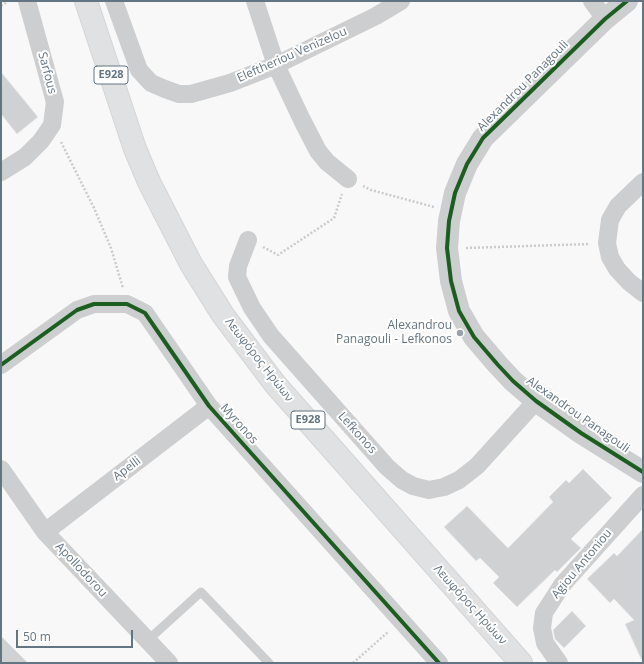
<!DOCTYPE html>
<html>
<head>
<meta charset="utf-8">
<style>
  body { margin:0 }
  #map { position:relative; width:644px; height:664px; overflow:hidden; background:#f8f8f8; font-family:"Open Sans",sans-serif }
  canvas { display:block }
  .frame { position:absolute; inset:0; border:2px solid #637583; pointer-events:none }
  .scale { position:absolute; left:16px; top:630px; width:117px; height:18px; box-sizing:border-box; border:2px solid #637583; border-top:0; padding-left:5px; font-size:12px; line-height:14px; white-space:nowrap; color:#637583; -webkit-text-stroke:3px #fff; paint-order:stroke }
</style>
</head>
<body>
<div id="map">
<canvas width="644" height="664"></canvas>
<div class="frame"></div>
<div class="scale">50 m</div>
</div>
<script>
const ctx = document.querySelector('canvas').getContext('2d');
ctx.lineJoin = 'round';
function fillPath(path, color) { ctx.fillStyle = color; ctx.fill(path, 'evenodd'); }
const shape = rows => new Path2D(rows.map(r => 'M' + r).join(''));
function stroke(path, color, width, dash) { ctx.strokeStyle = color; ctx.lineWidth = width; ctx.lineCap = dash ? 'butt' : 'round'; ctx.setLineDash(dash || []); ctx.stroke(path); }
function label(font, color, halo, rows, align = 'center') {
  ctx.font = font + ' "Open Sans",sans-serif'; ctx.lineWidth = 4; ctx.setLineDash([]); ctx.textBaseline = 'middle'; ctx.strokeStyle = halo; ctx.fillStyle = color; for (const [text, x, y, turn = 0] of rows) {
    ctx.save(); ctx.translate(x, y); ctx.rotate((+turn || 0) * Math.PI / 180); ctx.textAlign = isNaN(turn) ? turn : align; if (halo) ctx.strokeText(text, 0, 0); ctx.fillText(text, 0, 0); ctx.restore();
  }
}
const building = shape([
  [1,72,38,117,17,134,1,114,1,72],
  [583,469,612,498,571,539,581,548,557,572,555,570,517,607,493,583,499,577,480,558,476,561,444,527,467,506,508,548,553,502,549,497,566,480,569,483,583,469],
  [643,529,643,663,625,624,634,620,614,599,610,603,587,579,614,553,617,556,643,529],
  [572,611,586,626,564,648,555,639,553,630,572,611],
  [1,636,28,663,1,663,1,636]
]);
fillPath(building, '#cfd1d3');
stroke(building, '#e8e8e8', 1);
const primary = shape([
  [86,1,135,149,149,182,191,264,223,315,275,384,521,663]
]);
stroke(primary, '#d4d5d6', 24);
stroke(shape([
  [1,6,8,1],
  [61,142,94,208,111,248,123,288],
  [363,186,371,190,434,207],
  [263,247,278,255,334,218,342,194],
  [466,248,590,244],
  [353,663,388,632]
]), '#cacbcc', 2.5, [2, 2]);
stroke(shape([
  [147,641,201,592,269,663]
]), '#cdcecf', 9);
stroke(shape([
  [114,1,139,70,151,83,165,89,179,94,191,94,230,83,276,65,376,16,401,1],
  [255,1,276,65,302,120,318,151,327,162,348,179],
  [592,1,605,19],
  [1,172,25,157,41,141,52,125,55,102,27,1],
  [643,182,618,206,610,220,607,243,610,257,617,269,629,282,643,293],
  [248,240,238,266,237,277,252,308,271,336,387,467,402,480,413,486,429,490,444,487,459,480,477,466,536,401],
  [1,365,77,310,94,304,127,304,145,313,209,406,439,663],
  [1,469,45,532,169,663],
  [45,532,209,406],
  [559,663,545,643,542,628,544,613,562,585,643,495]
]), '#cdcecf', 18);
stroke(shape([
  [627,1,605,19,483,138,467,164,455,193,449,221,447,248,451,281,459,311,474,337,498,365,513,381,536,401,581,433,643,472]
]), '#cdcecf', 22);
stroke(primary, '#e0e1e2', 22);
stroke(shape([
  [627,1,605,19,483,138,467,164,455,193,449,221,447,248,451,281,459,311,474,337,498,365,513,381,536,401,581,433,643,472],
  [1,365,77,310,94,304,127,304,145,313,209,406,439,663]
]), '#1b5e20', 4);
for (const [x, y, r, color] of [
  [460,333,4,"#97a3ac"]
]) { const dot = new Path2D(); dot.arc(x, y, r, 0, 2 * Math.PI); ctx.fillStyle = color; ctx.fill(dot); stroke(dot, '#fff', 1.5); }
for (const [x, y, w] of [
  [111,75,34],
  [308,420,34]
]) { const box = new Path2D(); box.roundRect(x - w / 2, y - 9, w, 18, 3); ctx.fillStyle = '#fff'; ctx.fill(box); stroke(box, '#637583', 1); }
label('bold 11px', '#637583', null, [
  ["E928",111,75],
  ["E928",308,420]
]);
label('12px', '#637583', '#fff', [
  ["Eleftheriou Venizelou",292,55,-24],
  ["Sarfous",47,73,75],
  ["Alexandrou Panagouli",523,86,-45],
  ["Λεωφόρος Ηρώων",259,360,52],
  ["Alexandrou Panagouli",578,415,35],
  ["Myronos",239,424,48],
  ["Lefkonos",357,433,48],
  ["Apelli",127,469,-37],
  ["Agiou Antoniou",582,564,-50],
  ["Apollodorou",81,570,47],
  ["Λεωφόρος Ηρώων",470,605,48]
]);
label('12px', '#637583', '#fff', [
  ["Alexandrou",452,326],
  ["Panagouli - Lefkonos",452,340]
], 'right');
</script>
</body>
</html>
